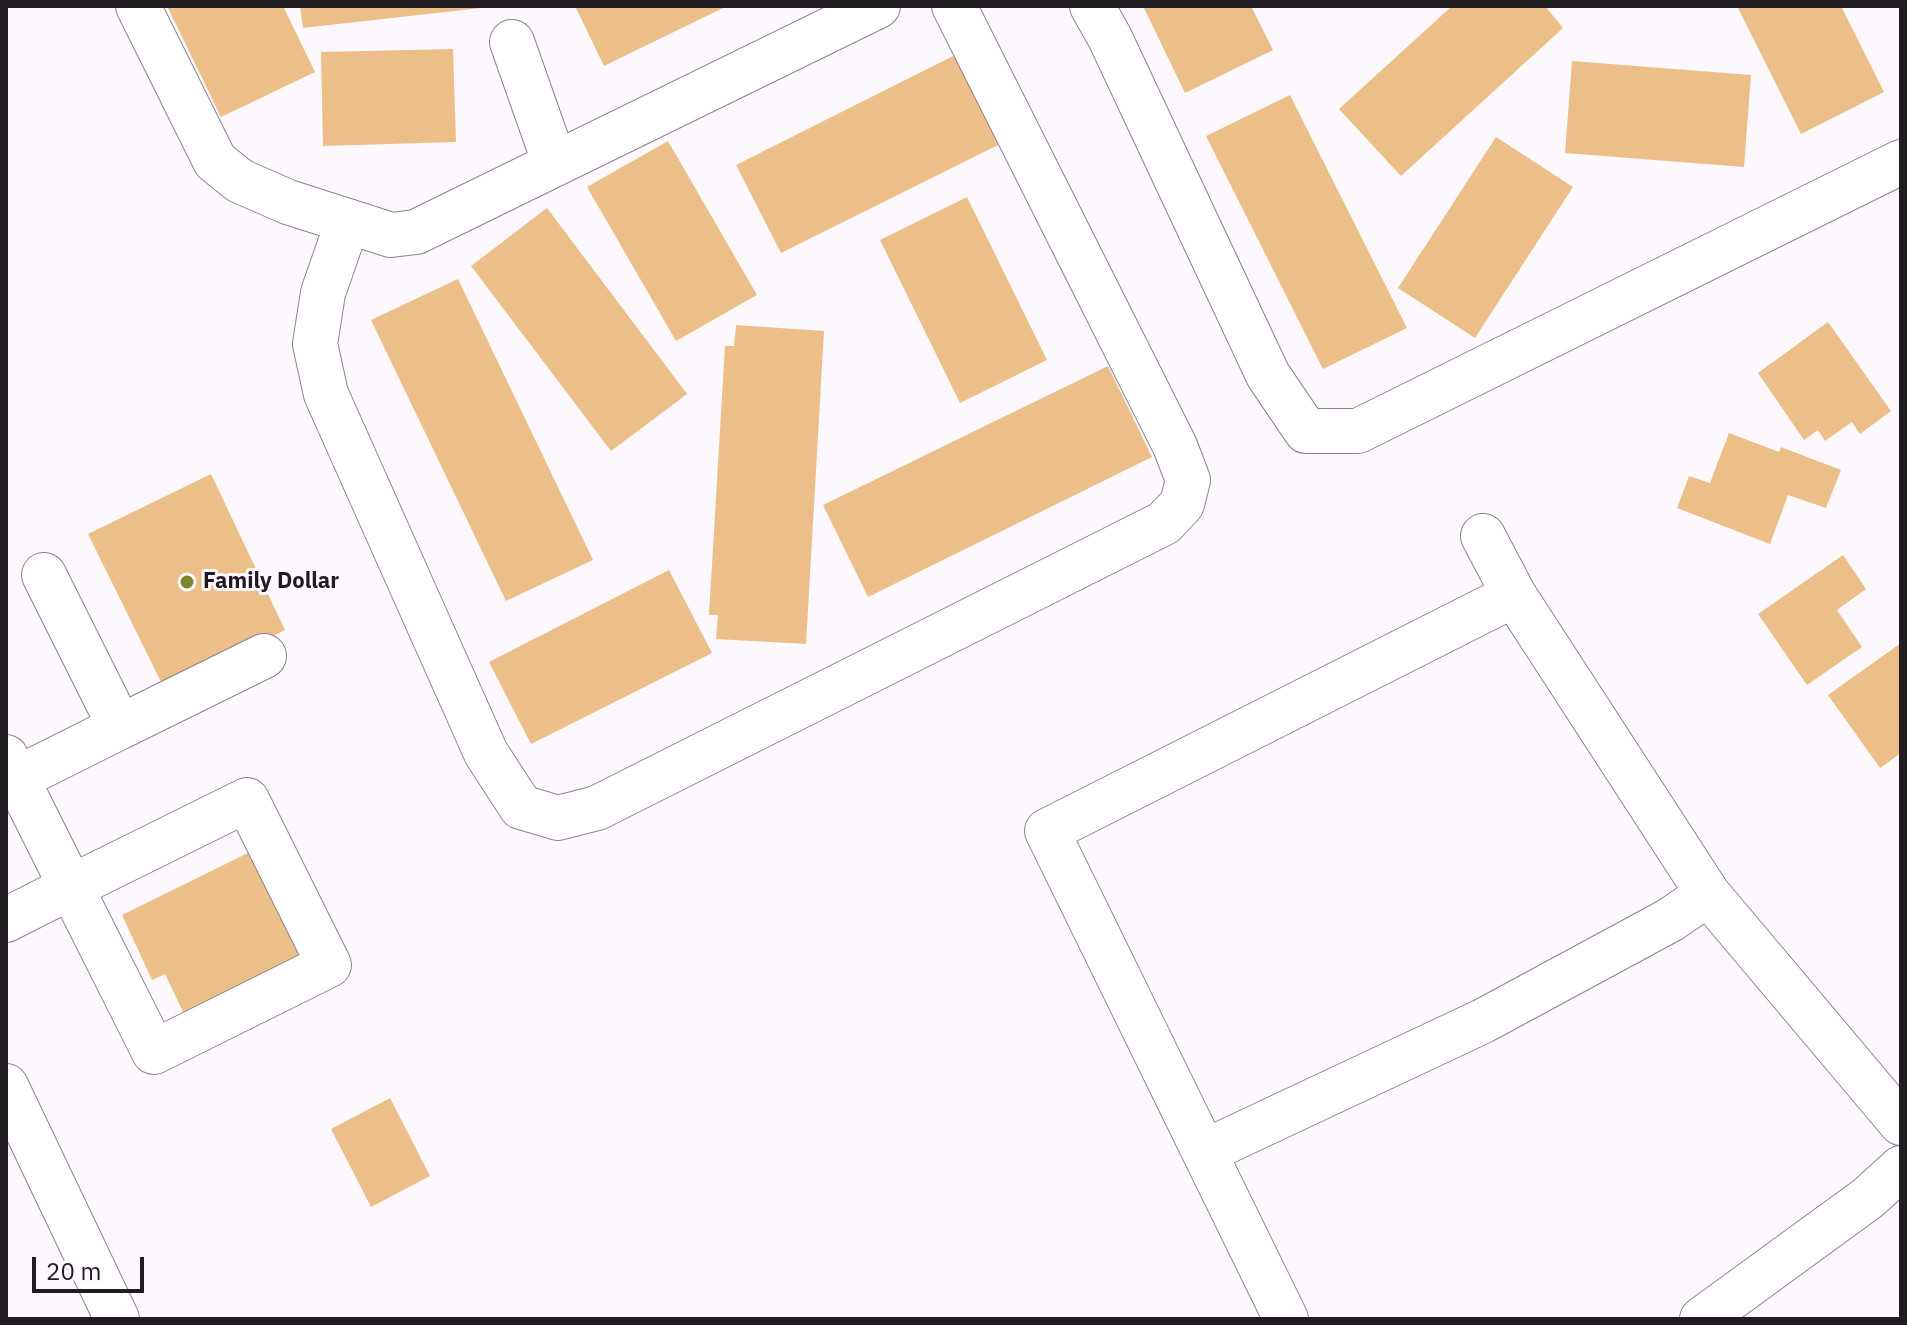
<!DOCTYPE html>
<html>
<head>
<meta charset="utf-8">
<style>
  body { margin:0 }
  #map { position:relative; width:1907px; height:1325px; overflow:hidden; background:#fcf8fd; font-family:"IBM Plex Sans",sans-serif }
  canvas { display:block }
  .frame { position:absolute; inset:0; border:8px solid #201c21; pointer-events:none }
  .scale { position:absolute; left:32px; top:1257px; width:112px; height:36px; box-sizing:border-box; border:4px solid #201c21; border-top:0; padding-left:10px; font-size:24px; line-height:28px; white-space:nowrap; color:#201c21; -webkit-text-stroke:6px #fcf8fd; paint-order:stroke }
</style>
</head>
<body>
<div id="map">
<canvas width="1907" height="1325"></canvas>
<div class="frame"></div>
<div class="scale">20 m</div>
</div>
<script>
const ctx = document.querySelector('canvas').getContext('2d');
ctx.lineJoin = 'round';
function fillPath(path, color) { ctx.fillStyle = color; ctx.fill(path, 'evenodd'); }
const shape = rows => new Path2D(rows.map(r => 'M' + r).join(''));
function stroke(path, color, width, dash) { ctx.strokeStyle = color; ctx.lineWidth = width; ctx.lineCap = dash ? 'butt' : 'round'; ctx.setLineDash(dash || []); ctx.stroke(path); }
function label(font, color, halo, rows, align = 'center') {
  ctx.font = font + ' "IBM Plex Sans",sans-serif'; ctx.lineWidth = 6; ctx.setLineDash([]); ctx.textBaseline = 'middle'; ctx.strokeStyle = halo; ctx.fillStyle = color; for (const [text, x, y, turn = 0] of rows) {
    ctx.save(); ctx.translate(x, y); ctx.rotate((+turn || 0) * Math.PI / 180); ctx.textAlign = isNaN(turn) ? turn : align; if (halo) ctx.strokeText(text, 0, 0); ctx.fillText(text, 0, 0); ctx.restore();
  }
}
fillPath(shape([
  [167,6,283,6,315,72,221,117],
  [300,6,481,6,481,8,303,28],
  [575,6,727,6,604,66],
  [1143,6,1251,6,1273,50,1185,93],
  [1452,6,1545,6,1563,28,1401,176,1339,109],
  [1737,6,1841,6,1884,92,1801,134],
  [453,49,456,142,323,146,321,52],
  [955,55,1000,144,781,253,736,165],
  [1572,61,1751,75,1744,167,1565,153],
  [1290,95,1407,328,1323,369,1206,136],
  [1496,137,1573,187,1475,338,1398,288],
  [668,141,757,295,676,341,587,187],
  [967,197,1047,360,960,403,880,240],
  [547,208,687,394,611,451,471,266],
  [458,279,593,560,506,601,371,320],
  [1828,322,1891,411,1860,434,1852,422,1825,441,1818,430,1804,440,1758,373],
  [736,325,824,331,806,644,716,639,718,615,709,615,725,346,734,346],
  [1108,366,1152,457,868,597,823,505],
  [1729,433,1779,452,1781,447,1841,470,1826,508,1788,495,1770,544,1677,508,1689,476,1710,483],
  [211,474,285,630,165,690,88,534],
  [1843,555,1866,589,1837,610,1862,647,1807,685,1758,614],
  [669,570,712,653,531,744,489,662],
  [1901,643,1901,753,1880,768,1828,695],
  [260,847,313,954,186,1018,165,974,152,980,122,915],
  [390,1098,430,1176,371,1207,331,1129]
]), '#edbf88');
const minor = shape([
  [138,6,215,161,240,181,288,202,391,235,416,232,878,6],
  [1092,6,1110,38,1268,375,1306,431,1358,431,1901,162],
  [512,42,555,164],
  [348,221,323,293,315,344,326,394,486,753,521,807,558,818,597,808,1164,523,1182,504,1188,480,1175,446,954,6],
  [1483,536,1514,595],
  [120,727,264,656],
  [6,757,71,887,154,1052,329,965,247,800,71,887,6,920],
  [6,784,120,727,44,575],
  [1204,1152,1483,1021,1670,920,1708,894],
  [1286,1319,1047,831,1514,595,1708,894,1901,1123],
  [1702,1319,1868,1198,1901,1168]
]);
const major = shape([
  [6,1086,117,1319]
]);
stroke(minor, '#8c838f', 46);
stroke(major, '#8c838f', 46);
stroke(minor, '#fff', 44);
stroke(major, '#fff', 44);
for (const [x, y, r, color] of [
  [187,582,8,"#7f8632"]
]) { const dot = new Path2D(); dot.arc(x, y, r, 0, 2 * Math.PI); ctx.fillStyle = color; ctx.fill(dot); stroke(dot, '#fcf8fd', 3); }
label('bold 22px', '#201c21', '#fcf8fd', [
  ["Family Dollar",203,582]
], 'left');
</script>
</body>
</html>
